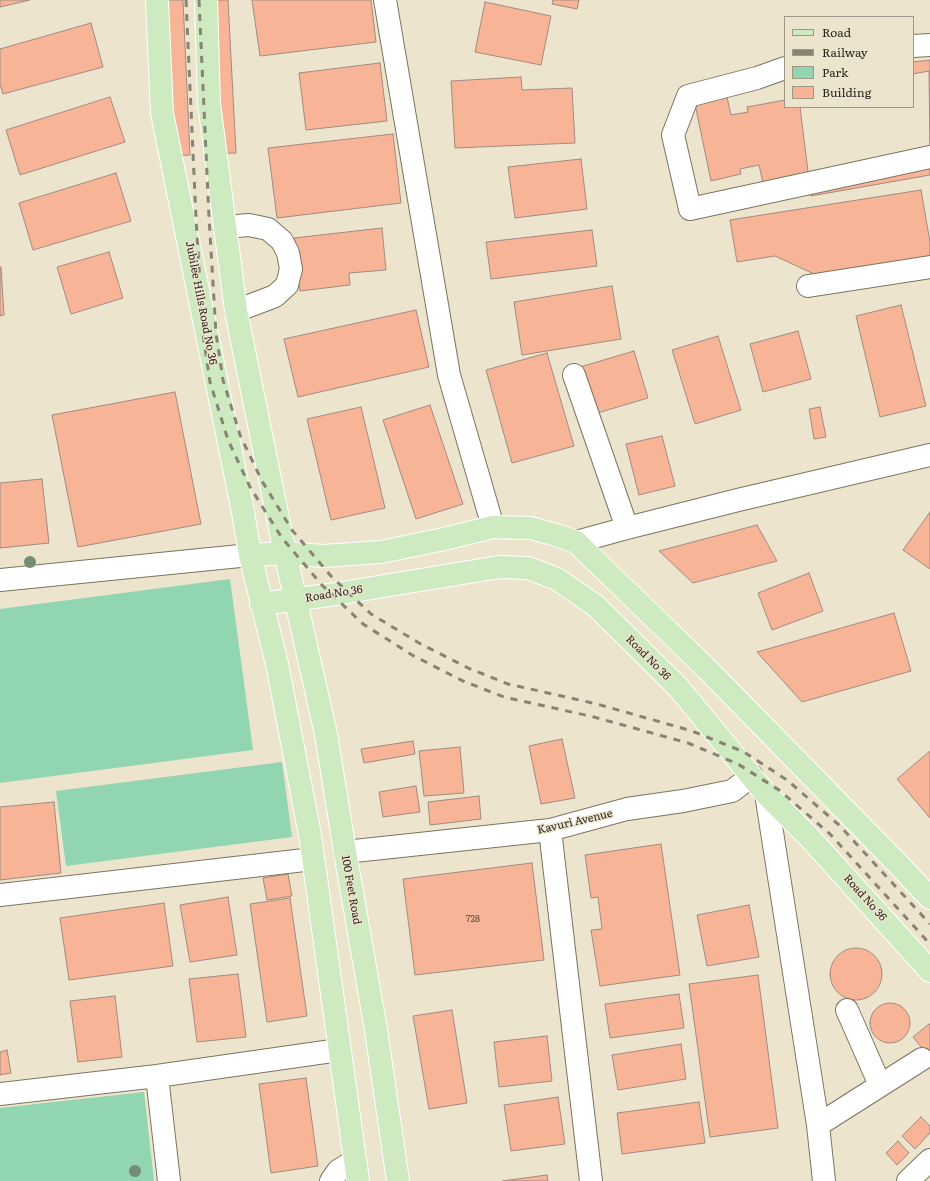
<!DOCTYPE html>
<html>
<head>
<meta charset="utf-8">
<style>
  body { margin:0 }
  #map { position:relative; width:930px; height:1181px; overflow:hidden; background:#ede4ce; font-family:Literata,serif }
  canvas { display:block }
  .legend { position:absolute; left:784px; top:16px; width:130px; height:92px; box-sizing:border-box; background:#ede4ce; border:1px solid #9f9888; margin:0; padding:5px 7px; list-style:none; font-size:12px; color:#2a271f }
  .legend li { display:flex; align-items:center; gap:8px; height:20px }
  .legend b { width:20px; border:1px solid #9f9888 }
</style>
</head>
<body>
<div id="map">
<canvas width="930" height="1181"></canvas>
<ul class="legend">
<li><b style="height:5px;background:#ceeac1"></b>Road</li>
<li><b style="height:5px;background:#898374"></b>Railway</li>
<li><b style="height:11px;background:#92d5b1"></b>Park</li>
<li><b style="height:11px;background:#f8b497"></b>Building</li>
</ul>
</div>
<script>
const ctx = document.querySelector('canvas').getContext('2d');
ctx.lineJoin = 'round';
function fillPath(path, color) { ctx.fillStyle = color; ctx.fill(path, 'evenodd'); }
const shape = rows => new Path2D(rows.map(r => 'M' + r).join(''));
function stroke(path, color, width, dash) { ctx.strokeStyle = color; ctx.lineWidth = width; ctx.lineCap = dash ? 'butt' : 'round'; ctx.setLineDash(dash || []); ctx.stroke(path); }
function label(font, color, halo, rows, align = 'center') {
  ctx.font = font + ' Literata,serif'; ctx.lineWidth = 3; ctx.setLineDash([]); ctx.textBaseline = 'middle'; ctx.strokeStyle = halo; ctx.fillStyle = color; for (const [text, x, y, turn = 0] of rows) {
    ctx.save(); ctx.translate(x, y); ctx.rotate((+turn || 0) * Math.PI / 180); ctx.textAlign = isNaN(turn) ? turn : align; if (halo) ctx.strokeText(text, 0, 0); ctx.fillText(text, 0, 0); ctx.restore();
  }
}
fillPath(shape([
  [230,579,253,750,0,783,0,609],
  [282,762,292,837,66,866,56,791],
  [144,1092,154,1181,0,1181,0,1108]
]), '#92d5b1');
const building = shape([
  [0,0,30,0,0,7,0,0],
  [159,0,183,0,190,155,166,156,159,0],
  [203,0,228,0,236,153,210,154,203,0],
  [252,0,371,0,376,42,260,56,252,0],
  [553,0,579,0,577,9,552,4,553,0],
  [485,2,551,16,541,65,475,52,485,2],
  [91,23,103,67,3,94,0,84,0,49,91,23],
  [930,60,930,175,811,196,800,107,913,107,913,62,930,60],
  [380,63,387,121,306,130,299,73,380,63],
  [929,71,930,154,764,188,759,165,740,169,741,174,711,181,695,104,727,97,731,115,748,112,747,107,785,100,785,107,913,107,913,74,929,71],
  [521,77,522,90,572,88,575,143,455,148,451,81,521,77],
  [110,97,125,142,20,175,6,130,110,97],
  [393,134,401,203,277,218,268,148,393,134],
  [581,159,587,209,515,218,508,167,581,159],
  [116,173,131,221,33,250,19,203,116,173],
  [921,190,930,242,930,262,825,279,775,256,737,262,730,220,921,190],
  [382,228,386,270,349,273,350,285,300,291,294,238,382,228],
  [592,230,597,266,491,279,486,242,592,230],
  [109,252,123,298,71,314,57,267,109,252],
  [0,267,1,267,4,315,0,316,0,267],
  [612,286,621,339,522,355,514,302,612,286],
  [901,305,926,406,880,417,856,316,901,305],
  [416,310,429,367,298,397,284,339,416,310],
  [798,331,811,379,763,392,750,344,798,331],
  [718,336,741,410,695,424,672,350,718,336],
  [634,351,648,398,594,414,580,367,634,351],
  [547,353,574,446,512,463,486,370,547,353],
  [175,392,201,524,78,547,52,415,175,392],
  [430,405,463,504,416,519,383,420,430,405],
  [361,407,385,508,331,520,307,419,361,407],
  [820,407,826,437,814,439,809,409,820,407],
  [662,436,675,486,639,495,626,444,662,436],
  [42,479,49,543,0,548,0,483,42,479],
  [930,512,930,569,903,550,930,512],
  [757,525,777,561,693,583,659,551,757,525],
  [809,573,823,611,772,630,758,593,809,573],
  [894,613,911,671,802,702,757,652,894,613],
  [562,739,575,798,541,804,529,746,562,739],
  [413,741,415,754,364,763,361,749,413,741],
  [460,747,464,793,424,796,419,751,460,747],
  [930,751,930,818,897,779,930,751],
  [416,786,420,812,383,817,379,792,416,786],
  [479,796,481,819,430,825,428,802,479,796],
  [54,802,61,873,0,880,0,807,54,802],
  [661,844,680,975,600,986,591,930,602,929,598,897,591,898,585,855,661,844],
  [532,863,544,960,415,975,403,879,532,863],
  [288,874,292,896,267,900,263,878,288,874],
  [228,897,237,955,190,962,180,905,228,897],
  [290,898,307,1016,267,1022,250,904,290,898],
  [164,903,173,966,69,980,60,918,164,903],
  [749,905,759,957,707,966,697,915,749,905],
  '830 974a26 26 0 1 1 52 0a26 26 0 1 1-52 0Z',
  [238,974,246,1037,197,1042,189,979,238,974],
  [758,975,778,1128,710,1137,689,984,758,975],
  [679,994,684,1028,610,1038,605,1004,679,994],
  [115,996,122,1057,78,1062,70,1001,115,996],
  '870 1023a20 20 0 1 1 40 0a20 20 0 1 1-40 0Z',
  [452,1010,467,1103,429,1109,413,1016,452,1010],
  [929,1024,930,1025,930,1058,913,1037,929,1024],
  [547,1036,552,1081,499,1087,494,1042,547,1036],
  [681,1044,686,1079,618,1090,612,1055,681,1044],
  [7,1050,11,1073,0,1075,0,1052,7,1050],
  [306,1078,318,1166,271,1173,259,1084,306,1078],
  [558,1097,565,1144,511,1151,504,1105,558,1097],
  [699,1102,705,1143,622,1154,617,1113,699,1102],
  [921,1117,930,1126,930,1133,915,1149,902,1136,921,1117],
  [898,1141,909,1153,897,1165,886,1153,898,1141],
  [547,1175,548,1181,502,1181,547,1175]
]);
fillPath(building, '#f8b497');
stroke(building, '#a18b81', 1);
const minor = shape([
  [385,0,449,375,493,527],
  [913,46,930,45],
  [785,68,757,78,688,96,673,135,690,209,930,157],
  [225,227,249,225,268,229,282,241,288,253,291,269,287,285,275,296,236,311],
  [808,286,930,267],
  [574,375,627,528],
  [576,542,627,528,738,500,930,455],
  [0,580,250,555],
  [766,794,818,1125,824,1181],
  [550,830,591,1181],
  [345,852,550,830,627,809,683,801,732,791,752,776],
  [0,895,313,859],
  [847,1010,880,1085],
  [157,1076,169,1181],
  [0,1094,157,1076,339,1050],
  [818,1125,922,1059],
  [331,1181,338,1171,355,1160],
  [908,1181,930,1160]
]);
const major = shape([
  [157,0,162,113,243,512,250,555,277,664,310,835,358,1181],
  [206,0,209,103,236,311,285,553,326,734,345,852,376,1030,398,1181],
  [250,555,285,553,323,556,381,552,444,539,493,527,531,528,556,535,576,542,707,669,898,864,930,898],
  [261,604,336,594,499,567,528,568,557,579,596,606,678,687,766,794,809,837,930,971]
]);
stroke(minor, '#7c7460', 24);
stroke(major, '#fff', 24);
stroke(minor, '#fff', 22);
stroke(major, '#ceeac1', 22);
stroke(shape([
  [186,0,196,218,203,334,210,382,228,440,250,487,282,538,322,585,363,624,412,655,463,681,504,697,594,717,688,743,738,764,779,790,830,834,930,944],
  [199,0,209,217,216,333,223,380,240,435,262,481,292,530,331,576,371,614,419,643,468,668,508,684,597,704,692,731,744,752,787,780,839,825,930,924]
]), '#898374', 3, [7, 7]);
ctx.fillStyle = '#738e77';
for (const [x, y] of [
  [30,562],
  [135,1171]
]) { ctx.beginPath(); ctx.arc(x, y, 6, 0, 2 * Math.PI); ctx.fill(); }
label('9px', '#5e4a3d', null, [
  ["728",473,919]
]);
label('11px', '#2a271f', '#ede4ce', [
  ["Jubilee Hills Road No 36",201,303,79],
  ["Road No 36",334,594,-9],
  ["Road No 36",648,658,45],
  ["Kavuri Avenue",575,822,-13],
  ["100 Feet Road",351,890,80],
  ["Road No 36",865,898,48]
]);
</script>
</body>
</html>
